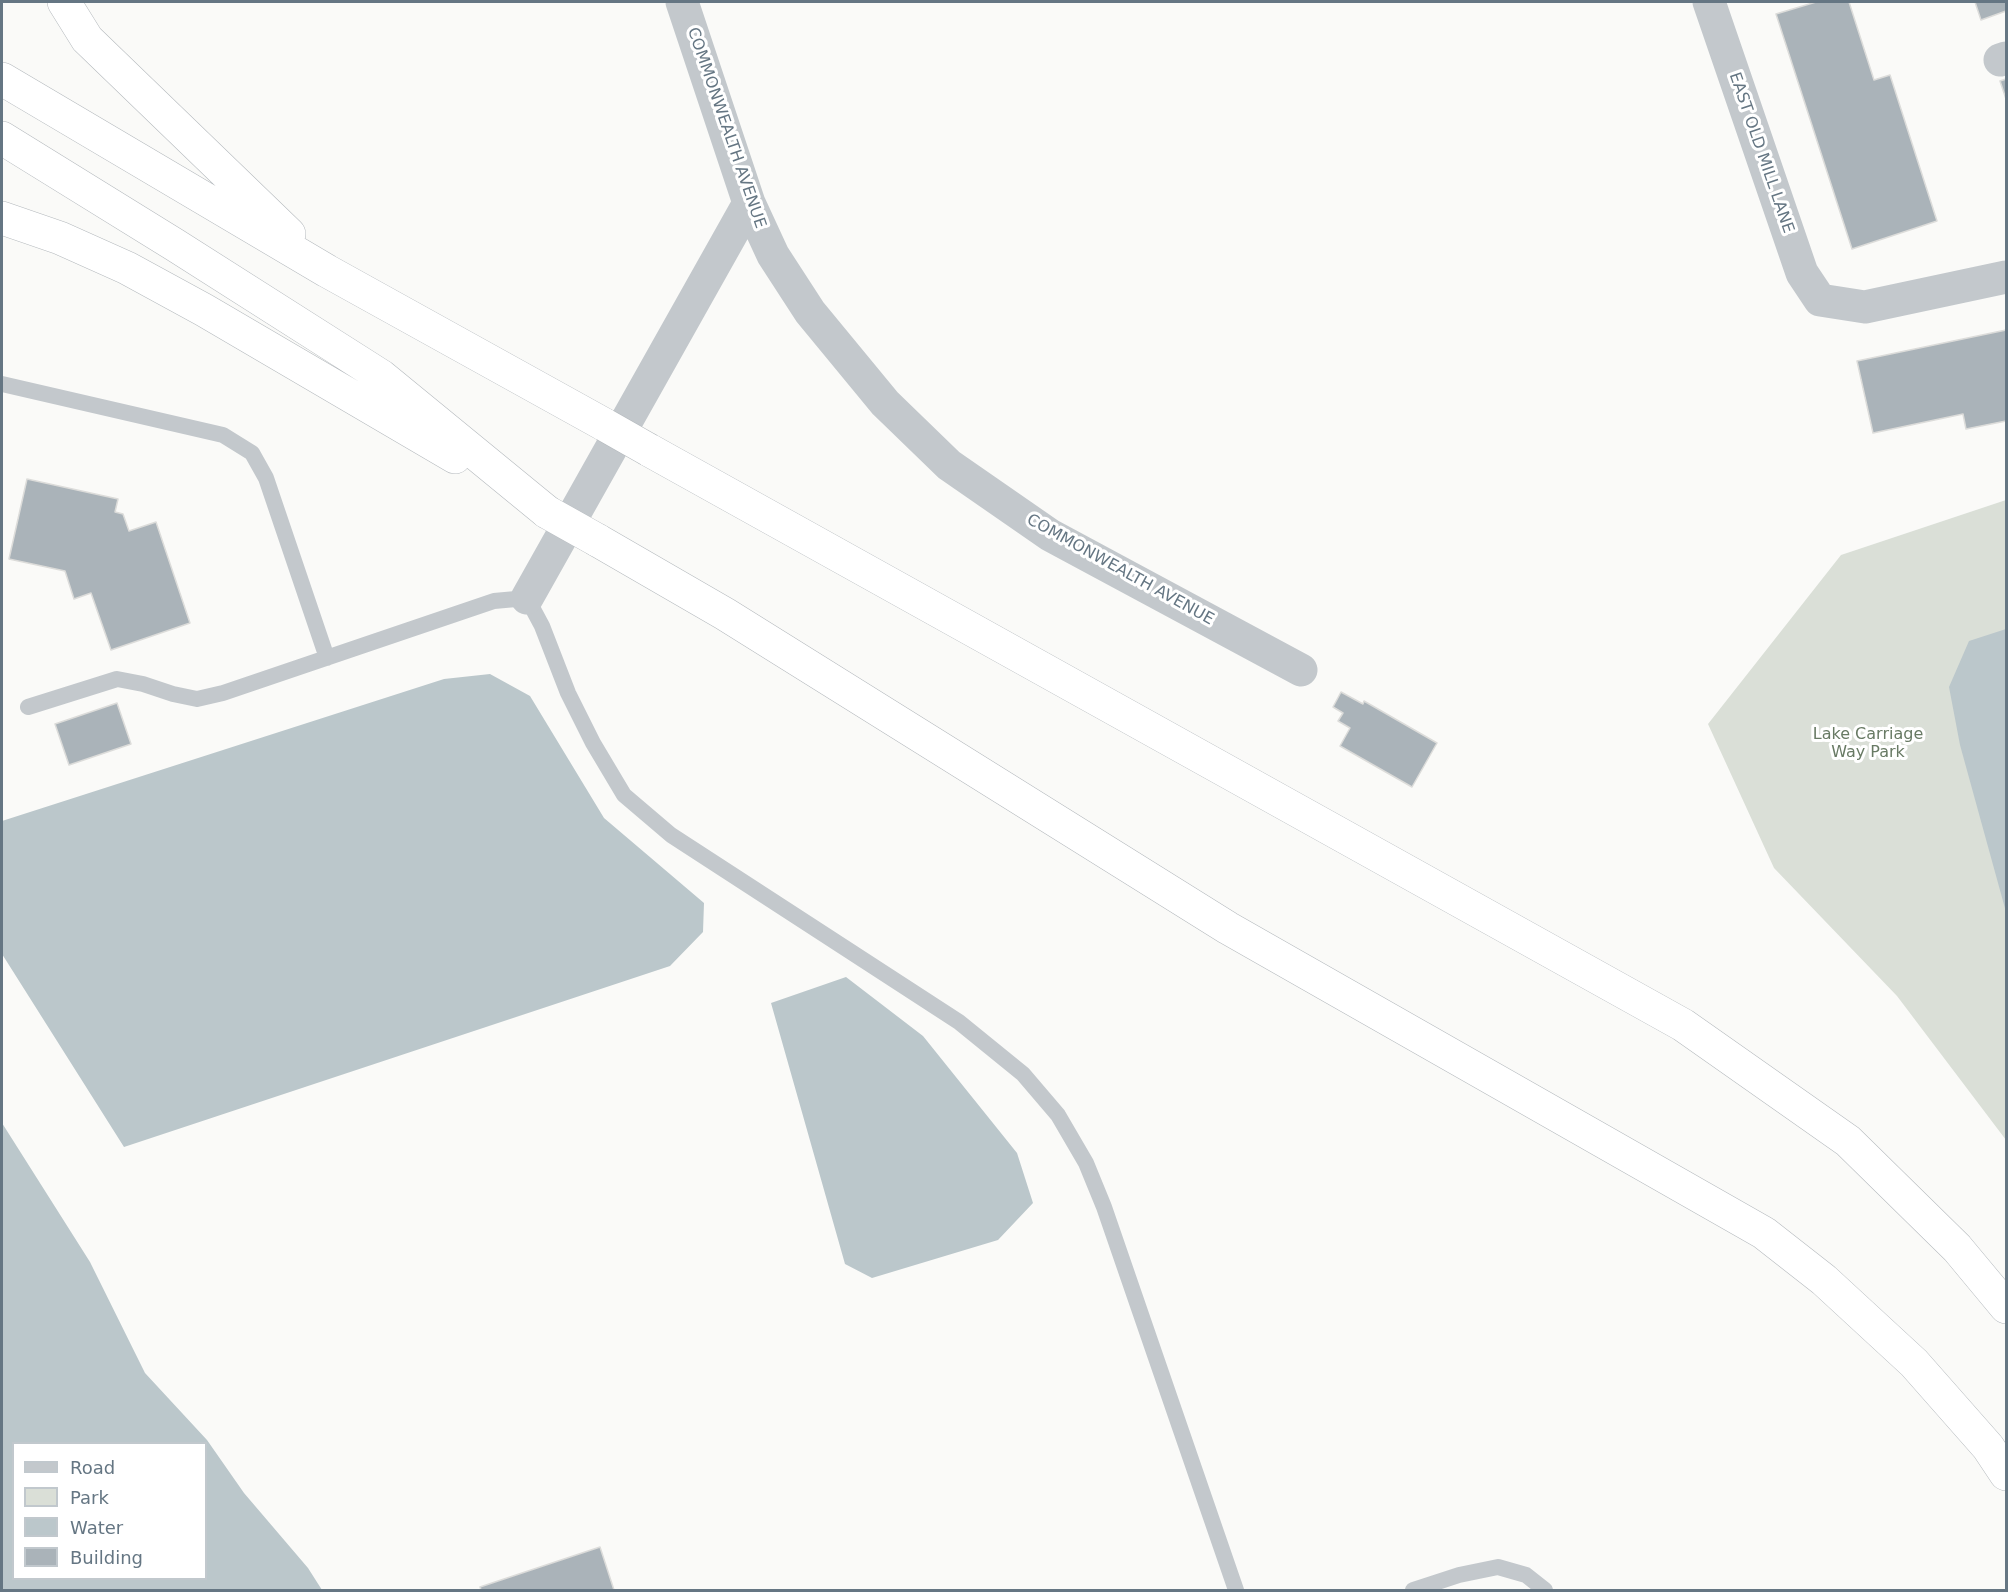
<!DOCTYPE html>
<html>
<head>
<meta charset="utf-8">
<style>
  body { margin:0 }
  #map { position:relative; width:2008px; height:1592px; overflow:hidden; background:#fafaf8; font-family:"DejaVu Sans",sans-serif }
  canvas { display:block }
  .frame { position:absolute; inset:0; border:3px solid #657683; pointer-events:none }
  .legend { position:absolute; left:12px; top:1442px; width:195px; height:138px; box-sizing:border-box; background:#fff; border:2px solid #c1c8cd; margin:0; padding:8px 10px; list-style:none; font-size:18px; color:#657683 }
  .legend li { display:flex; align-items:center; gap:12px; height:30px }
  .legend b { width:30px; border:2px solid #c1c8cd }
</style>
</head>
<body>
<div id="map">
<canvas width="2008" height="1592"></canvas>
<div class="frame"></div>
<ul class="legend">
<li><b style="height:8px;background:#c3c8cc"></b>Road</li>
<li><b style="height:16px;background:#dadfd7"></b>Park</li>
<li><b style="height:16px;background:#bbc7cb"></b>Water</li>
<li><b style="height:16px;background:#aab3b9"></b>Building</li>
</ul>
</div>
<script>
const ctx = document.querySelector('canvas').getContext('2d');
ctx.lineJoin = 'round';
function fillPath(path, color) { ctx.fillStyle = color; ctx.fill(path, 'evenodd'); }
const shape = rows => new Path2D(rows.map(r => 'M' + r).join(''));
function stroke(path, color, width, dash) { ctx.strokeStyle = color; ctx.lineWidth = width; ctx.lineCap = dash ? 'butt' : 'round'; ctx.setLineDash(dash || []); ctx.stroke(path); }
function label(font, color, halo, rows, align = 'center') {
  ctx.font = font + ' "DejaVu Sans",sans-serif'; ctx.lineWidth = 6; ctx.setLineDash([]); ctx.textBaseline = 'middle'; ctx.strokeStyle = halo; ctx.fillStyle = color; for (const [text, x, y, turn = 0] of rows) {
    ctx.save(); ctx.translate(x, y); ctx.rotate((+turn || 0) * Math.PI / 180); ctx.textAlign = isNaN(turn) ? turn : align; if (halo) ctx.strokeText(text, 0, 0); ctx.fillText(text, 0, 0); ctx.restore();
  }
}
fillPath(shape([
  [2006,500,2006,1140,1897,996,1774,868,1708,724,1841,555]
]), '#dadfd7');
fillPath(shape([
  [2006,629,2006,912,1960,745,1949,687,1969,641],
  [490,674,530,696,604,818,704,903,703,932,670,966,124,1147,2,954,2,821,444,679],
  [846,977,923,1036,1017,1153,1033,1203,998,1240,872,1278,845,1264,771,1003],
  [2,1123,90,1262,145,1373,207,1440,244,1493,308,1568,322,1590,2,1590],
  [14,1444,206,1444,206,1578,14,1578]
]), '#bbc7cb');
const building = shape([
  [1816,2,1849,2,1874,80,1890,75,1937,221,1852,249,1776,14,1816,2],
  [1975,2,2006,2,2006,11,1981,20,1975,2],
  [2006,79,2006,99,2000,81,2006,79],
  [2006,330,2006,421,1966,429,1963,414,1873,433,1857,361,2006,330],
  [27,479,118,499,115,512,123,514,129,531,156,522,190,623,111,650,91,593,74,599,65,571,9,559,27,479],
  [1341,692,1363,704,1364,701,1437,743,1412,787,1340,746,1350,728,1338,721,1343,713,1333,707,1341,692],
  [117,703,131,744,69,765,55,724,117,703],
  [600,1547,614,1590,481,1590,480,1587,600,1547]
]);
fillPath(building, '#aab3b9');
stroke(building, '#dcdcda', 1.5);
const motorway = shape([
  [64,2,87,39,289,234],
  [2,79,327,271,605,425],
  [2,138,175,245,381,376,547,512],
  [2,218,60,238,127,268,204,310,455,457],
  [649,450,1683,1025,1848,1141,1957,1248,2006,1307],
  [597,540,725,614,1228,928,1764,1233,1824,1280,1914,1363,1988,1447,2006,1474]
]);
stroke(motorway, '#b4b9bd', 34);
stroke(shape([
  [2,384,223,435,252,453,266,478,327,658],
  [28,707,117,679,143,684,173,694,197,699,223,693,494,601,527,598,542,626,568,693,593,743,624,795,671,835,959,1022,1023,1074,1058,1115,1086,1163,1104,1207,1236,1590],
  [1413,1590,1459,1575,1498,1567,1526,1575,1545,1590]
]), '#c3c8cc', 16);
stroke(shape([
  [682,2,749,203,773,255,810,312,885,403,949,465,1050,535,1301,670],
  [1709,2,1802,273,1820,300,1865,307,2006,277],
  [2000,60,2006,58],
  [527,598,749,203]
]), '#c3c8cc', 33);
stroke(motorway, '#fff', 33);
const motorwayBridge = shape([
  [605,425,649,450],
  [547,512,597,540]
]);
stroke(motorwayBridge, '#b4b9bd', 34, []);
stroke(motorwayBridge, '#fff', 33);
label('16px', '#657683', '#fff', [
  ["COMMONWEALTH AVENUE",726,128,71],
  ["EAST OLD MILL LANE",1761,153,71],
  ["COMMONWEALTH AVENUE",1120,570,29]
]);
label('16px', '#687a64', '#fff', [
  ["Lake Carriage",1868,735],
  ["Way Park",1868,753]
]);
</script>
</body>
</html>
